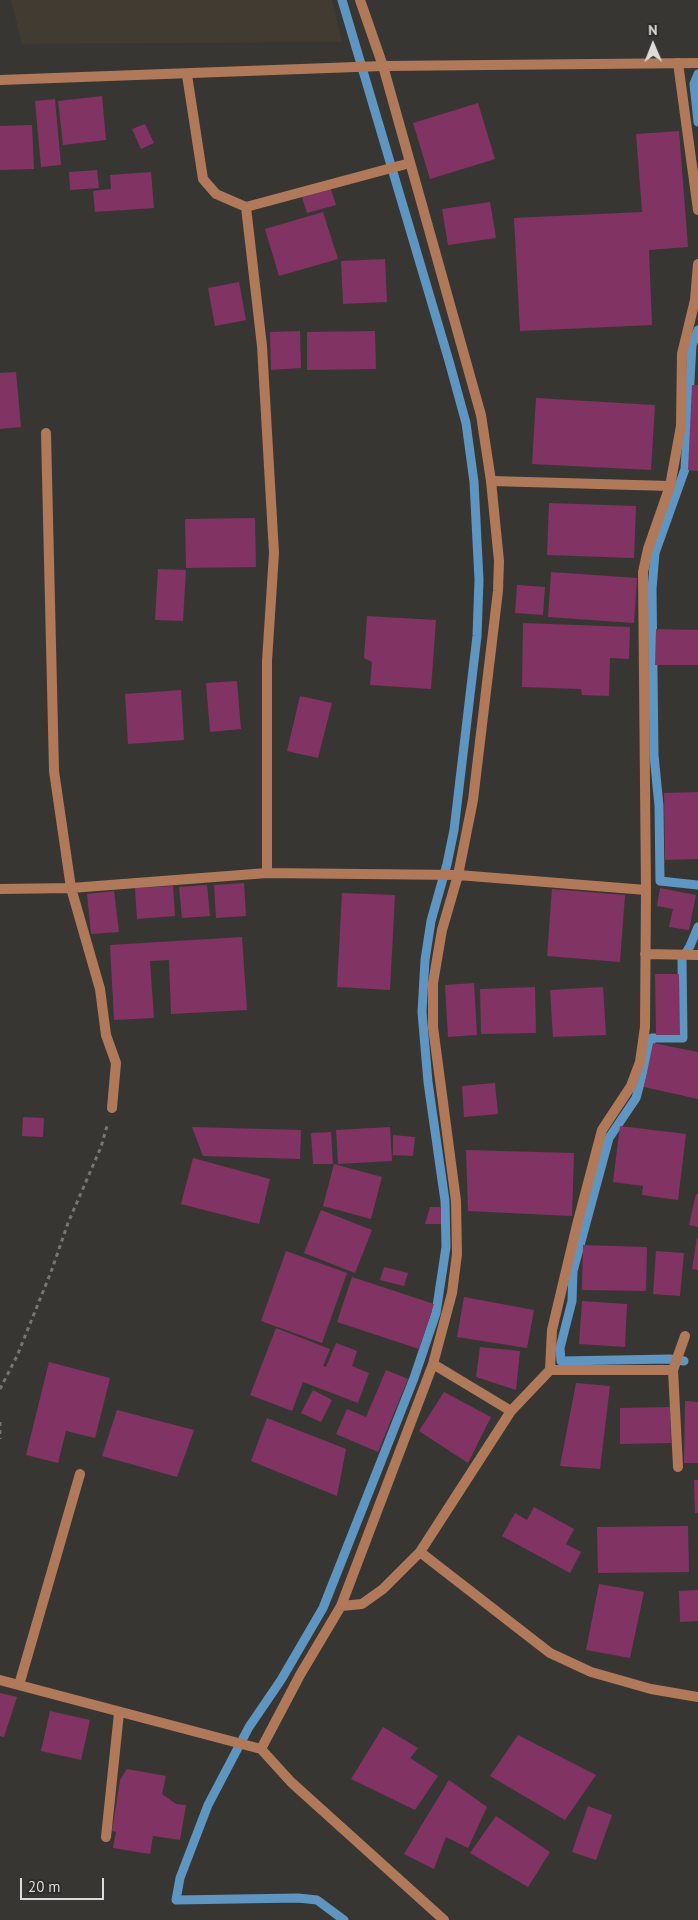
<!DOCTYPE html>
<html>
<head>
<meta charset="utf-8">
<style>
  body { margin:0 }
  #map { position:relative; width:698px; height:1920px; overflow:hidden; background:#383633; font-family:"PT Sans",sans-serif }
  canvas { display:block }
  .north { position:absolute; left:628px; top:20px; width:50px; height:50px; -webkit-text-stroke:4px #2e2c29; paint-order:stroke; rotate:359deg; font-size:14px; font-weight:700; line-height:20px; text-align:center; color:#dddbd9 }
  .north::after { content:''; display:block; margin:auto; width:18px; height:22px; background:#dddbd9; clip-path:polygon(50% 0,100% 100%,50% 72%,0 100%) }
  .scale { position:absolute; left:20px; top:1878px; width:84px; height:22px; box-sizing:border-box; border:2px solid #dddbd9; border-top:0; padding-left:6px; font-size:15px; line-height:18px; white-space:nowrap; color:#dddbd9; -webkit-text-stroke:4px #2e2c29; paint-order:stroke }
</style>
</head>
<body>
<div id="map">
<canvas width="698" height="1920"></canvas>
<div class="north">N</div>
<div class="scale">20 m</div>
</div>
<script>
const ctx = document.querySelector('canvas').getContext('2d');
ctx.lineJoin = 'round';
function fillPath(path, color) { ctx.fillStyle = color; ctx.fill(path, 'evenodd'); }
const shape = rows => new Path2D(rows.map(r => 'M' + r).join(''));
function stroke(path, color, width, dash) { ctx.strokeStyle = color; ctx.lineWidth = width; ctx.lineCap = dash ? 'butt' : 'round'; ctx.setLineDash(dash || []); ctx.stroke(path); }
fillPath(shape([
  [11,0,332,0,342,42,22,44]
]), '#413b32');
stroke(shape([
  [342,0,449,361,466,423,474,482,479,580,477,636,454,830,447,864,431,921,425,960,422,1012,428,1082,445,1201,446,1247,436,1313,414,1378,323,1608,281,1680,249,1727,208,1805,180,1878,176,1900,298,1898,317,1900,344,1920],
  [698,74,694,84,698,122],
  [698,330,692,345,685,469,655,553,652,589,654,755,659,806,660,881,698,885],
  [684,1361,670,1359,561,1361,560,1348,572,1301,573,1271,609,1138,636,1098,652,1038,683,1038,682,959,690,946,698,927]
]), '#5e96c1', 9);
fillPath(shape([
  [102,96,106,140,63,145,58,101],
  [55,99,61,165,41,167,35,101],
  [478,103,495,159,430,179,413,123],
  [145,124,154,143,141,149,132,129],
  [32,125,34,169,0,170,0,126],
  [679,131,688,247,649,250,652,325,520,331,514,218,642,212,636,134],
  [97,170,99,188,70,190,69,172],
  [151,172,154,208,95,212,93,191,111,189,110,175],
  [331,189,336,205,307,213,302,197],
  [490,202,496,238,448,245,442,209],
  [323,212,338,259,279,276,265,229],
  [385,259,387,302,343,304,341,261],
  [239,282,246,320,215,326,208,288],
  [300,331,301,368,271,370,270,332],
  [375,331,376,369,307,370,307,332],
  [16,372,21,427,0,429,0,373],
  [692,385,698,385,698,471,688,470],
  [536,398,655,405,651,470,532,464],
  [549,503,636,506,634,558,547,555],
  [255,518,256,567,186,568,185,519],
  [158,569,186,570,183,621,155,620],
  [551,572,637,578,634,623,548,617],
  [517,585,545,587,543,615,515,613],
  [367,616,436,620,431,689,370,685,372,662,364,658],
  [523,623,630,627,629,659,610,658,609,696,582,695,581,689,522,687],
  [656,629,698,630,698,665,655,665],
  [237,681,241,729,210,732,206,683],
  [181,690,184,740,128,744,125,694],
  [300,696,332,703,318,758,287,751],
  [698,792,698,859,665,860,664,793],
  [244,883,246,916,216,918,214,885],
  [207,885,210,916,182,918,179,887],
  [173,886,175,916,137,919,135,888],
  [660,888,696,895,689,930,669,927,673,909,657,906],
  [552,889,625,895,620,962,547,956],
  [114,891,119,932,91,934,87,894],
  [342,893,395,895,390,990,337,987],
  [242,937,247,1010,171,1014,169,960,150,961,154,1018,114,1020,110,945],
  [655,974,679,974,680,1035,656,1035],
  [474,983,477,1035,448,1037,445,985],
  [535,987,536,1033,481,1034,480,989],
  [603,987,606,1035,553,1037,550,990],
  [653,1043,698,1052,698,1099,644,1087],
  [495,1083,498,1114,464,1117,462,1086],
  [23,1117,44,1118,43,1137,22,1136],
  [620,1126,686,1134,678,1200,642,1195,643,1186,613,1182],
  [192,1127,301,1130,300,1159,203,1156],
  [390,1127,392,1161,338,1164,336,1130],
  [331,1132,333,1164,313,1164,311,1133],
  [393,1135,415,1137,413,1156,393,1155],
  [466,1150,574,1153,572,1216,468,1211],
  [193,1158,270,1179,259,1224,181,1204],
  [334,1164,382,1177,371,1219,323,1206],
  [696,1194,698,1194,698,1227,689,1225],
  [430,1207,441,1207,441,1224,425,1224],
  [321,1210,372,1230,355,1273,304,1253],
  [697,1238,698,1238,698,1270,692,1269],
  [583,1245,647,1247,646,1291,582,1290],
  [286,1251,347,1273,322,1343,261,1321],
  [656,1251,684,1253,680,1296,653,1294],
  [384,1267,408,1273,404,1286,380,1280],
  [352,1277,434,1304,419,1349,337,1322],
  [464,1297,534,1310,527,1348,457,1337],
  [582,1301,627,1304,625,1347,579,1344],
  [276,1328,330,1349,323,1366,326,1367,336,1343,357,1351,352,1366,369,1373,358,1403,303,1382,292,1411,250,1395],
  [480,1347,520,1351,516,1390,476,1377],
  [49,1362,110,1378,95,1438,66,1431,58,1463,26,1455],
  [386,1370,408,1379,378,1452,336,1434,347,1409,366,1417],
  [576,1383,610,1386,600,1469,560,1466],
  [313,1390,332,1400,321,1422,301,1413],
  [444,1392,491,1417,468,1463,419,1431],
  [685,1401,698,1402,698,1463,684,1463],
  [670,1407,671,1443,620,1444,620,1408],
  [117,1410,194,1430,177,1477,102,1456],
  [267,1418,346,1449,337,1496,251,1461],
  [694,1480,698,1480,698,1513,695,1513],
  [534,1507,574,1529,566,1544,581,1552,570,1573,502,1536,515,1513,527,1520],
  [688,1526,689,1572,598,1573,597,1527],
  [599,1584,644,1592,630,1658,586,1650],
  [698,1590,698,1621,680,1622,679,1591],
  [0,1693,17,1697,4,1737,0,1736],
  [50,1711,90,1720,81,1760,41,1751],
  [383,1727,418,1748,410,1758,438,1776,415,1810,351,1779],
  [518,1735,596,1775,565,1820,490,1776],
  [127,1769,166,1776,162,1794,176,1804,186,1805,180,1840,153,1836,150,1854,113,1848,116,1832,112,1831,120,1780],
  [449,1780,487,1807,468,1848,446,1837,434,1869,404,1854],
  [588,1806,612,1815,596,1860,572,1852],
  [496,1816,550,1852,528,1887,470,1853]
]), '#813364');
stroke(shape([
  [0,1389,17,1356,51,1272,68,1223,101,1147,107,1126],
  [0,1422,0,1439]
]), '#777572', 3, [4, 4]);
stroke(shape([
  [491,481,670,486]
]), '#b0795a', 10);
stroke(shape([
  [678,63,698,210],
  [187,75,203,179,216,194,246,207,262,346,274,553,267,661,267,873],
  [246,207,410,163],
  [46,433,54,771,71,888,100,989,106,1035,116,1063,112,1108],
  [0,889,71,888,267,873,458,875,646,890],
  [645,954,698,955],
  [433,1364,511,1411],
  [550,1370,673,1370,685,1336],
  [673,1370,678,1467],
  [420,1552,511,1411,550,1370,552,1330,577,1225,602,1130,631,1086,640,1062,645,1027,646,890,643,572,648,549,670,486,681,426,682,354,695,300,698,264],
  [341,1606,362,1604,383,1589,420,1552,550,1653,591,1672,651,1689,698,1697],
  [0,1680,261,1749,291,1782,444,1920],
  [19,1685,80,1474],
  [261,1749,300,1675,341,1606,433,1364,452,1293,457,1254,456,1201,433,1027,433,983,442,930,458,875,473,800,498,591,499,561,491,481,481,415,383,66,360,0],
  [106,1837,119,1713]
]), '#b0795a', 10);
stroke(shape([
  [0,80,383,66,698,63]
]), '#b0795a', 10);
</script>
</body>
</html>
